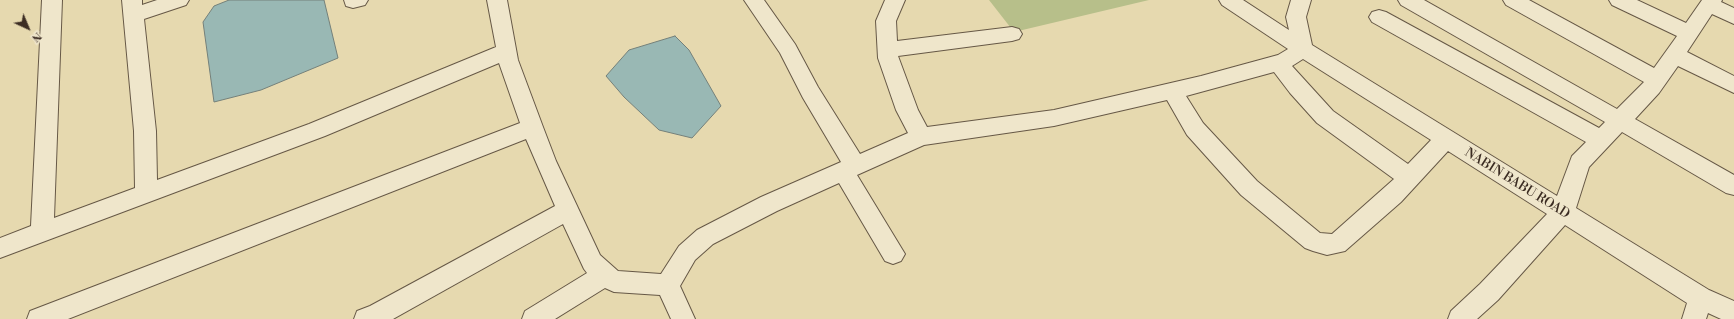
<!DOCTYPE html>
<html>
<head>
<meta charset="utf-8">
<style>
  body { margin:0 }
  #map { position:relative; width:1734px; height:319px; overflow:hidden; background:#e6d9af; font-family:"Libre Bodoni",serif }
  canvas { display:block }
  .north { position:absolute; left:8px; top:8px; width:40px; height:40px; -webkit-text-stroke:3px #efe6cb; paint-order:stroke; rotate:136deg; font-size:11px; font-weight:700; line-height:16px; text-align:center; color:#3c2d23 }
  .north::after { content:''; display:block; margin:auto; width:14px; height:18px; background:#3c2d23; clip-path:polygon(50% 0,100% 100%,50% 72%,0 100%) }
</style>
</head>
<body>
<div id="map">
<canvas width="1734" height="319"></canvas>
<div class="north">N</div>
</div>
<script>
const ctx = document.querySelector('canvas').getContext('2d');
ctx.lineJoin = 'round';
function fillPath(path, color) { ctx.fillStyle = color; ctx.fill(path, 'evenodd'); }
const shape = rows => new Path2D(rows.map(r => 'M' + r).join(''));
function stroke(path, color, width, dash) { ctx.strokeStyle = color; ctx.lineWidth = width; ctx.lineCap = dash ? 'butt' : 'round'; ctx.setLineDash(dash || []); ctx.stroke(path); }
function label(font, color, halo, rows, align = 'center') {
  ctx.font = font + ' "Libre Bodoni",serif'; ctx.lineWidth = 3; ctx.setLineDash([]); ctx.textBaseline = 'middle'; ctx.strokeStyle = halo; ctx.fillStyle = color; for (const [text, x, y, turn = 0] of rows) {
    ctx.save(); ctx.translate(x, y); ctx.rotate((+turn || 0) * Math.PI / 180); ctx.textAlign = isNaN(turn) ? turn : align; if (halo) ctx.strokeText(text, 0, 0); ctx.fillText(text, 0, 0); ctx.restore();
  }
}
fillPath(shape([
  [989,0,1149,0,1014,32]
]), '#b7bf8a');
const water = shape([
  [229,0,324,0,338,58,261,90,214,102,203,22,214,6,229,0],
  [675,36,689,50,721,106,692,138,659,130,624,97,606,76,629,50,675,36]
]);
fillPath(water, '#99b8b4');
stroke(water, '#74807a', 1);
const minor = shape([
  [42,0,62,0,54,218,135,188,134,131,122,0,142,0,142,5,157,0,189,0,186,5,144,19,156,131,157,180,309,124,496,47,487,0,507,0,518,60,543,127,556,161,600,255,618,271,661,274,679,246,697,230,761,197,841,162,803,98,780,53,744,0,764,0,795,44,818,87,860,154,908,133,896,110,878,58,876,21,885,0,905,0,896,21,897,41,1012,27,1019,29,1022,34,1019,39,1012,41,898,56,918,110,927,127,1054,110,1201,76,1278,55,1288,49,1222,5,1219,0,1243,0,1289,30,1286,17,1291,0,1311,0,1306,17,1312,45,1557,196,1572,156,1586,142,1372,22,1369,17,1372,12,1379,10,1386,12,1599,128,1605,122,1401,5,1398,0,1424,0,1617,109,1644,82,1506,5,1503,0,1529,0,1654,68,1677,36,1612,5,1609,0,1637,0,1686,23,1702,0,1722,0,1721,2,1734,8,1734,24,1712,14,1687,52,1734,76,1734,93,1678,66,1659,93,1635,119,1734,175,1734,195,1726,193,1622,132,1589,167,1576,208,1709,290,1734,301,1734,319,1721,319,1708,313,1706,319,1682,319,1687,303,1565,225,1498,300,1477,319,1448,319,1451,311,1480,284,1547,214,1448,151,1401,202,1345,251,1327,255,1313,251,1305,248,1241,195,1187,135,1167,100,1054,126,924,145,857,175,905,254,901,261,893,264,885,261,839,183,777,211,713,244,695,260,680,286,695,319,671,319,660,295,614,292,605,288,555,319,522,319,525,311,587,273,584,269,563,224,393,319,354,319,357,311,370,306,555,206,526,139,68,319,27,319,30,311,520,123,499,63,325,136,0,258,0,238,31,226,42,0],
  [1303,59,1431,140,1408,164,1333,111,1292,66,1303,59],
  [1274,72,1290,93,1317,123,1394,179,1332,234,1320,233,1257,181,1203,123,1186,96,1274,72],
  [344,0,368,0,365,5,353,8,346,6,344,0]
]);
stroke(minor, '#665846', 2);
fillPath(minor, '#efe6cb');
label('13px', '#3c2d23', '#efe6cb', [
  ["NABIN BABU ROAD",1517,184,32]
]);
</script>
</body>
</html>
